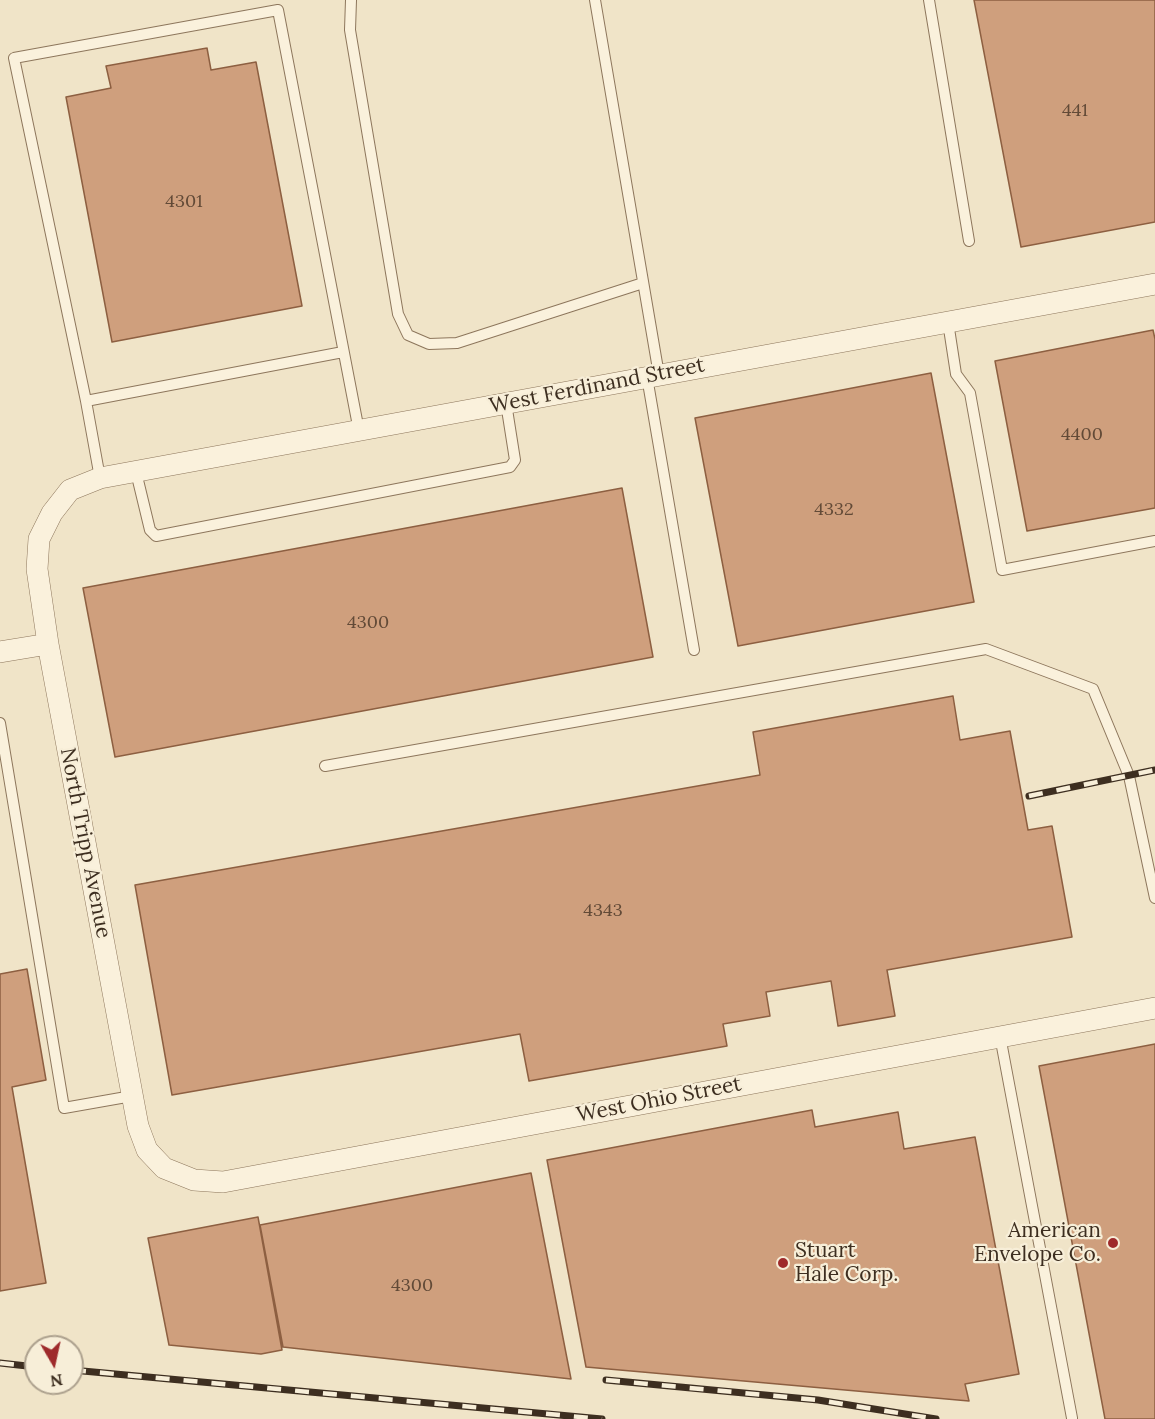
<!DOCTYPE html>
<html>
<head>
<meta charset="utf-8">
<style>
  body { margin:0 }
  #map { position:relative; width:1155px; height:1419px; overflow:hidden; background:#f0e4c8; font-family:Lora,serif }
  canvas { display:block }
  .north { position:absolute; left:24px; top:1335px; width:60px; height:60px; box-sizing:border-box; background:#f7eed8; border:2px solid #ada18e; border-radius:50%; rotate:171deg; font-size:16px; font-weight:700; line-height:24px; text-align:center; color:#3d2e20 }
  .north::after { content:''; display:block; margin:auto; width:21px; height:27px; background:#9e2a2b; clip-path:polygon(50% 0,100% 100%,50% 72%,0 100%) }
</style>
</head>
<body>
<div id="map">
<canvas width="1155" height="1419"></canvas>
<div class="north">N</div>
</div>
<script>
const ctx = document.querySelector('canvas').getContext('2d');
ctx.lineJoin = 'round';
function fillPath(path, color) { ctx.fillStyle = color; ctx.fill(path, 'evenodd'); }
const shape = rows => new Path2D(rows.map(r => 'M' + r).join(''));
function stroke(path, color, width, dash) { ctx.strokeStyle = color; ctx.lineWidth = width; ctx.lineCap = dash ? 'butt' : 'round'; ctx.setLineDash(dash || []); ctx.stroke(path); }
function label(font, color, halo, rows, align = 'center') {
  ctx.font = font + ' Lora,serif'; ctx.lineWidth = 4.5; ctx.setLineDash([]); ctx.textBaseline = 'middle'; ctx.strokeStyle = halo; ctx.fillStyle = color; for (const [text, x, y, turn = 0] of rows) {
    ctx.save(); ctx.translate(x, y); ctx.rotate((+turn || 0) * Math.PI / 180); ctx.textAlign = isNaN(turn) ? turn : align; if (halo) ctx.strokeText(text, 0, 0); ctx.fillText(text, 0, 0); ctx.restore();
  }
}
const building = shape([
  [974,0,1155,0,1155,222,1021,247,974,0],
  [207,48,211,70,256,62,302,306,112,342,66,97,111,88,106,66,207,48],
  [1153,330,1155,339,1155,508,1027,531,995,361,1153,330],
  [931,373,974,602,738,646,695,418,931,373],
  [622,488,653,657,115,757,83,588,622,488],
  [953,696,960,740,1010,731,1028,830,1052,826,1072,937,887,970,895,1016,838,1026,831,981,766,992,770,1016,723,1024,727,1046,529,1081,520,1034,172,1095,135,885,760,775,753,732,953,696],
  [27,969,46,1080,12,1087,46,1283,0,1291,0,974,27,969],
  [1155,1044,1155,1419,1105,1419,1039,1066,1155,1044],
  [812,1110,815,1127,898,1112,904,1149,975,1137,1019,1374,965,1384,969,1401,586,1367,547,1160,812,1110],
  [531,1173,571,1379,283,1347,260,1225,531,1173],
  [258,1217,282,1350,261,1354,169,1345,148,1238,258,1217]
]);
fillPath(building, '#cf9f7d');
stroke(building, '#8d5f41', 1.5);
const service = shape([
  [351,0,350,30,398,314,408,335,429,344,457,343,643,283],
  [595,0,659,375],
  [929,0,969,241],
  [948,322,956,374,970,393,1002,570,1155,541],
  [647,377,694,650],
  [86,401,343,352],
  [136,472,150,530,156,536,510,467,515,460,506,403],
  [100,478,86,401,14,58,278,10,359,431],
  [0,723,64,1108,132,1096],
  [325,766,986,649,1093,689,1129,776,1155,898],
  [1000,1036,1072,1418]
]);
const minor = shape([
  [1155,284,100,478,70,490,52,513,39,539,37,569,48,644,138,1126,147,1150,164,1168,194,1180,223,1182,1155,1008],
  [0,652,48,644]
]);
stroke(service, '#8d765c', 12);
stroke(minor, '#8d765c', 22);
stroke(service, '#faf1dc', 10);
stroke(minor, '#faf1dc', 21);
const rail = shape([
  [1029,796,1155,770],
  [0,1363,36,1367],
  [72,1370,602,1419],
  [606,1380,818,1400,936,1419]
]);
stroke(rail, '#3d2e20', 7);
stroke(rail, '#f7eed8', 4.5, [14]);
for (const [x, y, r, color] of [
  [1113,1243,6,"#9e2a2b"],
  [783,1263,6,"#9e2a2b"]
]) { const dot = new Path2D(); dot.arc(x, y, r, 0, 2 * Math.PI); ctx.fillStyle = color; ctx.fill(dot); stroke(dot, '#f7eed8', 2); }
label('18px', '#624a37', null, [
  ["441",1075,111],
  ["4301",184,202],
  ["4400",1082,435],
  ["4332",834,510],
  ["4300",368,623],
  ["4343",603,911],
  ["4300",412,1286]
]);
label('21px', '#3d2e20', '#f7eed8', [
  ["West Ferdinand Street",597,386,-11],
  ["North Tripp Avenue",85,843,79],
  ["West Ohio Street",659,1100,-11]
]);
label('21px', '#3d2e20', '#f7eed8', [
  ["American",1101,1231],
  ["Envelope Co.",1101,1255],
  ["Stuart",795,1251,"left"],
  ["Hale Corp.",795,1275,"left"]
], 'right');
</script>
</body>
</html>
